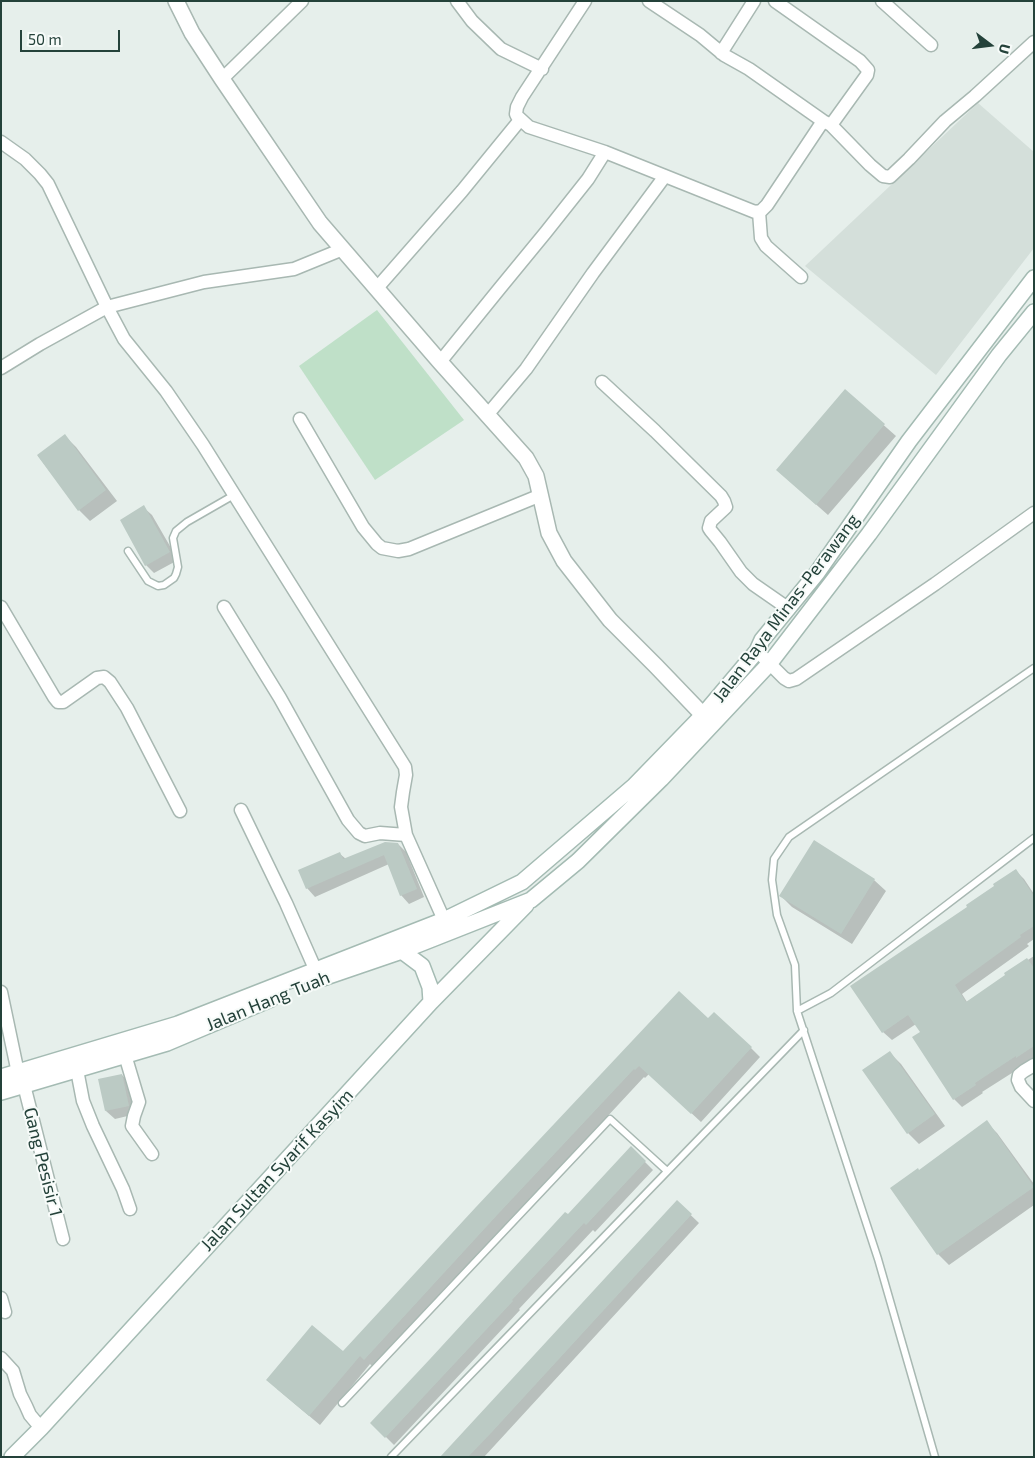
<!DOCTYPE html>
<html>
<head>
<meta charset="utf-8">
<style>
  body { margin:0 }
  #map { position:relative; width:1035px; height:1458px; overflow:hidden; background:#e6efeb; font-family:"Exo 2",sans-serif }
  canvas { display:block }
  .frame { position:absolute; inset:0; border:2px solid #24423a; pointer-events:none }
  .north { position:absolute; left:965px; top:20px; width:50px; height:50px; -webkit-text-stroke:4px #f7fbf9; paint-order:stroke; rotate:105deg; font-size:14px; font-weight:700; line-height:20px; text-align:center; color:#24423a }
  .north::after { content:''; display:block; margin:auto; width:18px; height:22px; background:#24423a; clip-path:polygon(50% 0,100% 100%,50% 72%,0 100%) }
  .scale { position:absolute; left:20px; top:30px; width:100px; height:22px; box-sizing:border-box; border:2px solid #24423a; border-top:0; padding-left:6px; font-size:15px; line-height:18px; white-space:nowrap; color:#24423a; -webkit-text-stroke:4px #f7fbf9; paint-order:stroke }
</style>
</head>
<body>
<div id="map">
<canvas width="1035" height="1458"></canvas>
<div class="frame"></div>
<div class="north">U</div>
<div class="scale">50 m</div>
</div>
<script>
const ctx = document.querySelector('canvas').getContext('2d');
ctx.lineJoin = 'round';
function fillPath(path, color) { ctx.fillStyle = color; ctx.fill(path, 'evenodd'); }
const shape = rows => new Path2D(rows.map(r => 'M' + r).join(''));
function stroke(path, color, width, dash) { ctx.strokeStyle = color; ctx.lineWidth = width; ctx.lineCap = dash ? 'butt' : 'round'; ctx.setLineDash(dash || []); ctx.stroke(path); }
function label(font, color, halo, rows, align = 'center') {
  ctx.font = font + ' "Exo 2",sans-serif'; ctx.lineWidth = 4; ctx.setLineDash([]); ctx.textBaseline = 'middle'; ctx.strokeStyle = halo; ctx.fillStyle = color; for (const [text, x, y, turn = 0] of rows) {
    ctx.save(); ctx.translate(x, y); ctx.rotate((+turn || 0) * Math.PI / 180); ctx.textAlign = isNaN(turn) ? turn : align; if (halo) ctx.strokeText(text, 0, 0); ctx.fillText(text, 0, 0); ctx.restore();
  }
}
fillPath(shape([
  [978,103,1034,152,1034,248,936,375,805,266]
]), '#d4dfda');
fillPath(shape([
  [377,310,464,420,375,480,299,366]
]), '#bfe0c8');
fillPath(shape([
  [845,391,896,436,828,515,777,470],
  [65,436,76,447,117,501,90,521,79,510,38,456],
  [143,507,152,515,178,560,154,573,146,565],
  [398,844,406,852,424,897,409,904,401,895,389,864,315,897,307,888,340,854,346,859],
  [1015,870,1024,879,1034,894,1034,939,1027,944,1029,946,962,994,967,1002,1007,976,1006,974,1034,956,1034,1059,982,1092,983,1093,962,1107,954,1099,922,1032,916,1024,892,1040,883,1032,852,986,969,907],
  [874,880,886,891,852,944,792,907,781,896],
  [680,993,708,1020,751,1048,760,1057,701,1122,649,1074,645,1078,644,1077,374,1368,370,1364,320,1425,277,1389,343,1353],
  [890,1053,901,1064,945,1126,919,1144,908,1133],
  [122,1075,130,1083,136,1114,115,1119,106,1111,100,1080],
  [986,1122,997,1133,1034,1184,1034,1205,949,1265,938,1254,919,1171],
  [631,1148,653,1170,595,1232,593,1230,519,1309,520,1310,394,1445,372,1423],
  [677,1202,699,1223,484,1457,441,1457]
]), '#0003');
fillPath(shape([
  [845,389,885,424,816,505,776,470],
  [65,434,106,490,78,511,37,455],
  [144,505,170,552,145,566,120,520],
  [814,840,875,879,841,934,779,896],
  [385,842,398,843,417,889,400,896,384,855,306,889,298,870,340,852,343,859],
  [1016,869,1034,896,1034,926,1020,935,1021,937,955,985,966,1002,1005,975,1004,973,1027,958,1034,968,1034,1046,1016,1058,1016,1056,975,1083,976,1085,953,1100,912,1037,920,1032,908,1015,882,1033,850,986,967,907,966,905,994,886,993,884],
  [679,991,708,1018,714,1012,752,1047,691,1114,639,1066,635,1070,634,1069,499,1213,364,1360,360,1356,309,1416,266,1380,312,1325,343,1351,476,1207],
  [890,1051,935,1114,907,1134,862,1070],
  [122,1074,129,1106,105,1111,98,1079],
  [987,1120,1034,1187,937,1255,890,1188,918,1168,919,1170],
  [631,1146,646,1161,586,1225,584,1223,512,1300,513,1301,385,1438,370,1423,430,1359,565,1212,568,1214],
  [677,1200,692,1214,491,1433,468,1457,440,1457]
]), '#bbcac4');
const service = shape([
  [128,551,148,581,158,586,164,585,174,578,176,574,178,567,173,538,176,531,187,522,234,495],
  [797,1011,831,993,1034,838],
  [342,1403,610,1119,667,1171],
  [391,1457,804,1030],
  [935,1457,878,1259,797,1011,795,965,777,915,772,880,774,859,789,837,1034,668]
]);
const minor = shape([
  [457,1,472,21,501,49,542,69],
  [585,1,522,97,517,107,516,114,517,116,529,127,605,152,755,212,761,211,767,205,823,121,831,125,870,165,883,176,890,177,909,159,945,121,975,96,1034,42],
  [649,1,700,35,724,55,749,69,823,121],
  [775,1,860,61,868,70,867,75,831,125],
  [882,1,931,45],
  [721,53,754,1],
  [222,79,302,1],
  [1,142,25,159,40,174,48,184,107,307,124,339,166,391,203,445,405,767,406,775,403,792,401,807,406,835,444,920],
  [759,212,761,238,766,246,801,277],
  [377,288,462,191,520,120],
  [440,362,500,288,546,232,588,179,605,152],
  [1,368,40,344,107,307,204,282,294,269,343,249],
  [602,382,655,431,721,496,724,501,726,507,711,521,709,528,711,531,720,542,741,572,753,584,789,609],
  [488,414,526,369,593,273,665,176],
  [300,419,363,527,377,544,382,548,398,551,409,549,541,495],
  [1,607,54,697,58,702,63,702,97,678,104,677,110,682,127,708,180,811],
  [224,607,280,698,348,820,359,833,365,836,380,833,406,835],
  [757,651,784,678,789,681,796,679,935,584,1034,513],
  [241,810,286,903,316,971],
  [1,992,18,1073],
  [125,1055,139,1102,134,1116,132,1126,152,1154],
  [1034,1065,1024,1071,1019,1075,1018,1080,1021,1087,1034,1101],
  [77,1070,83,1101,93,1126,123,1189,130,1209],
  [24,1085,63,1239],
  [1,1298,5,1312],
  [1,1358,13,1371,20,1394,26,1406,30,1415,41,1428]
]);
const tertiary = shape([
  [176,1,192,33,222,79,320,223,440,362,526,458,536,476,549,533,564,561,610,620,656,666,703,715]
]);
const secondary = shape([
  [402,951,422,966,430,987,431,1002],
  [323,978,402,951,531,900,578,861,661,779,770,663,869,534,999,355,1034,312],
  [1,1077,178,1024,444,920,522,882,634,786,703,715,757,651,762,640,817,573,909,441,1034,278],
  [1,1092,167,1043,271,999],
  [12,1457,41,1428,431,1002,526,905]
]);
stroke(service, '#a8b8b2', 9);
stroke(minor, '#a8b8b2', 15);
stroke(tertiary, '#a8b8b2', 18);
stroke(secondary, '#a4bbb3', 18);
stroke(service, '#fff', 6);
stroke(minor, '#fff', 12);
stroke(tertiary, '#fff', 15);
stroke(secondary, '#fff', 15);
label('18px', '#24423a', '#f7fbf9', [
  ["Jalan Raya Minas-Perawang",786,608,-53],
  ["Jalan Hang Tuah",268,1001,-22],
  ["Gang Pesisir 1",43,1162,76],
  ["Jalan Sultan Syarif Kasyim",277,1170,-47]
]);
</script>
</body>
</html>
